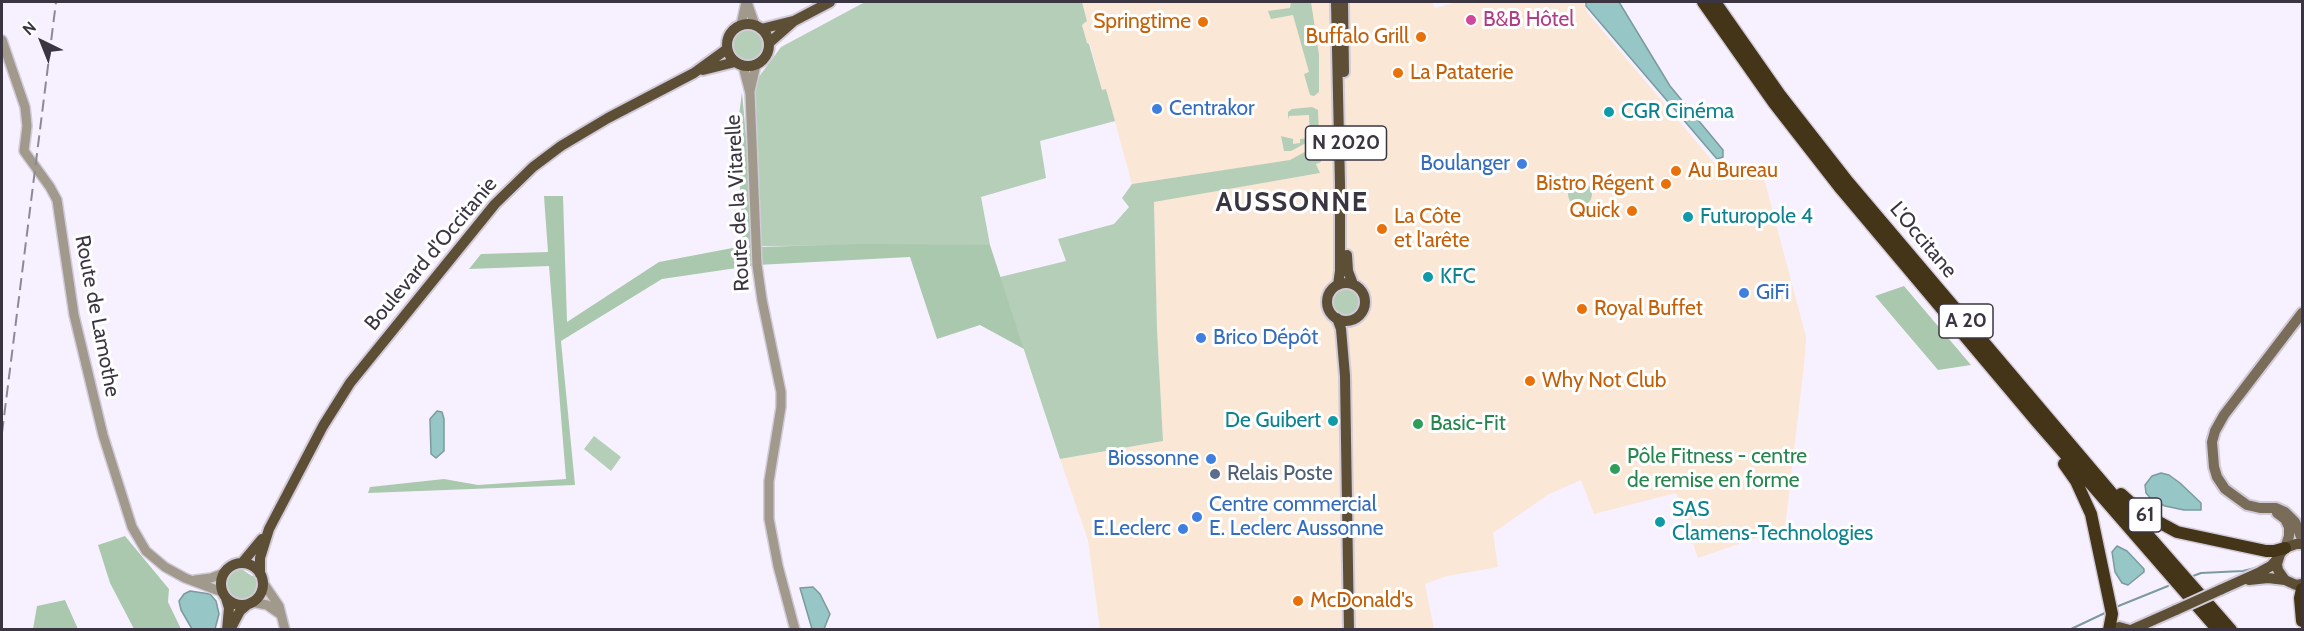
<!DOCTYPE html>
<html>
<head>
<meta charset="utf-8">
<style>
  body { margin:0 }
  #map { position:relative; width:2304px; height:631px; overflow:hidden; background:#f7f1ff; font-family:Cabin,sans-serif }
  canvas { display:block }
  .frame { position:absolute; inset:0; border:3px solid #3b3542; pointer-events:none }
  .north { position:absolute; left:12px; top:12px; width:60px; height:60px; -webkit-text-stroke:4px #fff; paint-order:stroke; rotate:317deg; font-size:16px; font-weight:700; line-height:24px; text-align:center; color:#3b3542 }
  .north::after { content:''; display:block; margin:auto; width:21px; height:27px; background:#3b3542; clip-path:polygon(50% 0,100% 100%,50% 72%,0 100%) }
</style>
</head>
<body>
<div id="map">
<canvas width="2304" height="631"></canvas>
<div class="frame"></div>
<div class="north">N</div>
</div>
<script>
const ctx = document.querySelector('canvas').getContext('2d');
ctx.lineJoin = 'round';
function fillPath(path, color) { ctx.fillStyle = color; ctx.fill(path, 'evenodd'); }
const shape = rows => new Path2D(rows.map(r => 'M' + r).join(''));
function stroke(path, color, width, dash) { ctx.strokeStyle = color; ctx.lineWidth = width; ctx.lineCap = dash ? 'butt' : 'round'; ctx.setLineDash(dash || []); ctx.stroke(path); }
function label(font, color, halo, rows, align = 'center') {
  ctx.font = font + ' Cabin,sans-serif'; ctx.lineWidth = 6; ctx.setLineDash([]); ctx.textBaseline = 'middle'; ctx.strokeStyle = halo; ctx.fillStyle = color; for (const [text, x, y, turn = 0] of rows) {
    ctx.save(); ctx.translate(x, y); ctx.rotate((+turn || 0) * Math.PI / 180); ctx.textAlign = isNaN(turn) ? turn : align; if (halo) ctx.strokeText(text, 0, 0); ctx.fillText(text, 0, 0); ctx.restore();
  }
}
fillPath(shape([
  [1082,2,1432,2,1435,8,1457,2,1584,2,1587,12,1725,176,1760,163,1806,337,1805,356,1785,528,1698,558,1676,493,1594,514,1581,480,1549,494,1493,533,1498,567,1447,576,1425,584,1434,629,1100,629,1088,540,1060,459,1163,441,1157,329,1154,201,1320,173,1316,163,1321,162,1319,156,1132,184,1106,89,1102,90,1090,44,1087,43,1082,25,1087,21]
]), '#fae7d6');
fillPath(shape([
  [865,2,1082,2,1087,21,1082,25,1087,43,1089,44,1102,90,1106,89,1115,121,1040,141,1046,178,981,197,990,245,760,246,753,93,755,82,781,47],
  [1291,2,1311,2,1319,55,1319,92,1314,96,1310,95,1304,74,1309,72,1293,15,1271,19,1268,11,1290,8],
  '732 45a16 16 0 1 1 32 0a16 16 0 1 1-32 0Z',
  [1312,107,1318,110,1319,136,1291,151,1284,151,1281,136,1293,139,1293,144,1300,143,1300,139,1310,138,1309,115,1289,116,1288,120,1288,112,1292,109],
  [1314,147,1321,158,1321,162,1316,164,1320,173,1154,202,1157,329,1163,441,1060,459,1000,277,1066,261,1058,239,1114,224,1129,207,1122,198,1132,184,1290,160],
  '1568 194a12 12 0 1 1 24 0a12 12 0 1 1-24 0Z',
  '1332 302a15 15 0 1 1 30 0a15 15 0 1 1-30 0Z',
  [594,436,621,457,611,471,584,449],
  [240,568,252,576,256,575,258,582,255,593,249,598,242,600,235,598,229,593,226,583,230,572]
]), '#b5ceb7');
fillPath(shape([
  [742,92,756,247,866,244,990,245,1024,349,980,325,937,339,910,257,757,265,662,279,561,341,575,485,368,493,370,487,444,479,478,485,566,479,549,266,469,269,481,254,548,252,544,196,563,196,567,322,659,262,743,246,737,131],
  [1904,286,1971,365,1938,370,1875,296],
  [125,536,169,589,168,602,181,629,134,629,110,583,98,545],
  [65,600,78,629,33,629,37,606]
]), '#aac8ad');
const water = shape([
  [1586,2,1619,2,1670,86,1723,150,1723,157,1717,159,1586,6,1586,2],
  [437,411,442,412,444,419,444,451,436,458,431,454,430,419,437,411],
  [2161,473,2169,475,2180,483,2201,503,2201,510,2184,510,2165,506,2152,500,2146,493,2145,485,2152,476,2161,473],
  [2117,546,2127,551,2144,569,2144,572,2128,585,2122,583,2115,572,2112,552,2117,546],
  [813,587,820,594,830,614,824,629,812,629,800,588,813,587],
  [190,591,210,594,216,601,219,614,215,629,192,629,181,610,179,601,184,594,190,591]
]);
fillPath(water, '#97c6c7');
stroke(water, '#7b9a9f', 1.5);
stroke(shape([
  [2193,576,2201,573,2243,571,2259,567],
  [2116,607,2168,586],
  [2069,630,2107,612]
]), '#7b9a9f', 2);
const tertiary = shape([
  [747,2,755,25],
  [741,25,746,2],
  [2,40,25,107,27,126,24,151,50,187,57,200,74,315,103,435,132,527,146,551,165,567,185,578,222,592],
  [743,66,750,93,757,265,762,300,781,392,781,407,769,481,769,519,778,566,795,630],
  [750,91,756,65],
  [195,580,211,578,224,573],
  [262,581,279,606,285,630],
  [251,602,267,605,280,614]
]);
const secondary = shape([
  [2302,313,2224,415,2215,431,2212,442,2214,467,2217,477,2225,489,2247,505,2260,508,2276,508,2285,512,2295,522,2302,539],
  [2277,513,2285,519,2289,527,2289,536,2285,548]
]);
const primary = shape([
  [1336,2,1340,185,1340,271,1338,285],
  [1343,2,1344,72],
  '727 45a21 21 0 1 1 42 0a21 21 0 1 1-42 0Z',
  [761,29,793,21],
  [769,43,794,21,830,2],
  [703,70,735,62],
  [1347,255,1348,271,1353,284],
  '1327 302a19 19 0 1 1 38 0a19 19 0 1 1-38 0Z',
  [1337,318,1341,329,1345,376,1349,630],
  [2302,544,2296,544,2285,548,2280,554,2277,564,2278,570,2285,580,2296,585,2302,584],
  [242,563,262,539],
  '221 584a21 21 0 1 1 42 0a21 21 0 1 1-42 0Z',
  [260,574,260,558,269,529,323,426,350,383,495,204,533,167,561,146,608,118,694,73,727,49],
  [2249,580,2268,578,2285,580],
  [2220,590,2260,572,2271,566,2278,558],
  [226,598,229,608,227,630],
  [230,630,240,611,248,604],
  [2112,630,2119,627,2130,630],
  [2131,630,2176,610]
]);
const motorway = shape([
  [1703,2,1774,103,1841,189,2037,422,2218,630],
  [1715,2,1780,95,1848,182,2125,509,2231,630],
  [2064,464,2076,481,2091,514,2112,614,2109,630],
  [2121,494,2142,513,2177,532,2266,551,2274,551,2285,548],
  [2302,589,2300,598,2302,621]
]);
stroke(tertiary, '#d1cbd9', 12);
stroke(secondary, '#d1cbd9', 14);
stroke(primary, '#d1cbd9', 14);
stroke(motorway, '#d1cbd9', 15);
stroke(tertiary, '#a1998b', 9);
stroke(secondary, '#796d59', 10);
stroke(primary, '#5d4e36', 10);
stroke(motorway, '#453518', 12);
stroke(shape([
  [2,433,56,2]
]), '#8e8896', 2, [12, 6]);
const primaryBridge = shape([
  [2176,610,2220,590]
]);
stroke(primaryBridge, '#d1cbd9', 14, []);
stroke(primaryBridge, '#5d4e36', 10);
for (const [x, y, r, color] of [
  [1471,20,6,"#d1479c"],
  [1203,22,6,"#e8710a"],
  [1421,37,6,"#e8710a"],
  [1398,73,6,"#e8710a"],
  [1157,109,6,"#3f7fe0"],
  [1609,112,6,"#0f9aa8"],
  [1522,164,6,"#3f7fe0"],
  [1676,171,6,"#e8710a"],
  [1666,184,6,"#e8710a"],
  [1632,211,6,"#e8710a"],
  [1688,217,6,"#0f9aa8"],
  [1382,229,6,"#e8710a"],
  [1428,277,6,"#0f9aa8"],
  [1744,293,6,"#3f7fe0"],
  [1582,309,6,"#e8710a"],
  [1201,338,6,"#3f7fe0"],
  [1530,381,6,"#e8710a"],
  [1333,421,6,"#0f9aa8"],
  [1418,424,6,"#2e9e5b"],
  [1211,459,6,"#3f7fe0"],
  [1615,469,6,"#2e9e5b"],
  [1215,474,6,"#5c6f8a"],
  [1197,517,6,"#3f7fe0"],
  [1660,522,6,"#0f9aa8"],
  [1183,529,6,"#3f7fe0"],
  [1298,601,6,"#e8710a"]
]) { const dot = new Path2D(); dot.arc(x, y, r, 0, 2 * Math.PI); ctx.fillStyle = color; ctx.fill(dot); stroke(dot, '#fff', 2); }
for (const [x, y, w] of [
  [1346,143,81],
  [1966,321,54],
  [2145,515,33]
]) { const box = new Path2D(); box.roundRect(x - w / 2, y - 17, w, 34, 4.5); ctx.fillStyle = '#fff'; ctx.fill(box); stroke(box, '#3b3542', 1.5); }
label('bold 20px', '#3b3542', null, [
  ["N 2020",1346,143],
  ["A 20",1966,321],
  ["61",2145,515]
]);
label('21px', '#b23c85', '#fff', [
  ["B&B Hôtel",1483,20]
], 'left');
label('21px', '#c56008', '#fff', [
  ["Springtime",1191,22,"right"],
  ["Buffalo Grill",1409,37,"right"],
  ["La Pataterie",1410,73],
  ["Au Bureau",1688,171],
  ["Bistro Régent",1654,184,"right"],
  ["Quick",1620,211,"right"],
  ["La Côte",1394,217],
  ["et l'arête",1394,241],
  ["Royal Buffet",1594,309],
  ["Why Not Club",1542,381],
  ["McDonald's",1310,601]
], 'left');
label('21px', '#366cbe', '#fff', [
  ["Centrakor",1169,109],
  ["Boulanger",1510,164,"right"],
  ["GiFi",1756,293],
  ["Brico Dépôt",1213,338],
  ["Biossonne",1199,459,"right"],
  ["Centre commercial",1209,505],
  ["E. Leclerc Aussonne",1209,529],
  ["E.Leclerc",1171,529,"right"]
], 'left');
label('21px', '#0d838f', '#fff', [
  ["CGR Cinéma",1621,112],
  ["Futuropole 4",1700,217],
  ["KFC",1440,277],
  ["De Guibert",1321,421,"right"],
  ["SAS",1672,510],
  ["Clamens-Technologies",1672,534]
], 'left');
label('21px', '#3b3542', '#fff', [
  ["Route de la Vitarelle",738,203,-93],
  ["L'Occitane",1923,240,50],
  ["Boulevard d'Occitanie",431,254,-50],
  ["Route de Lamothe",97,316,79]
]);
label('21px', '#27864d', '#fff', [
  ["Basic-Fit",1430,424],
  ["Pôle Fitness - centre",1627,457],
  ["de remise en forme",1627,481]
], 'left');
label('21px', '#4e5e75', '#fff', [
  ["Relais Poste",1227,474]
], 'left');
ctx.letterSpacing = '1.5px';
label('bold 27px', '#3b3542', '#fff', [
  ["AUSSONNE",1292,203]
]);
ctx.letterSpacing = '0px';
</script>
</body>
</html>
